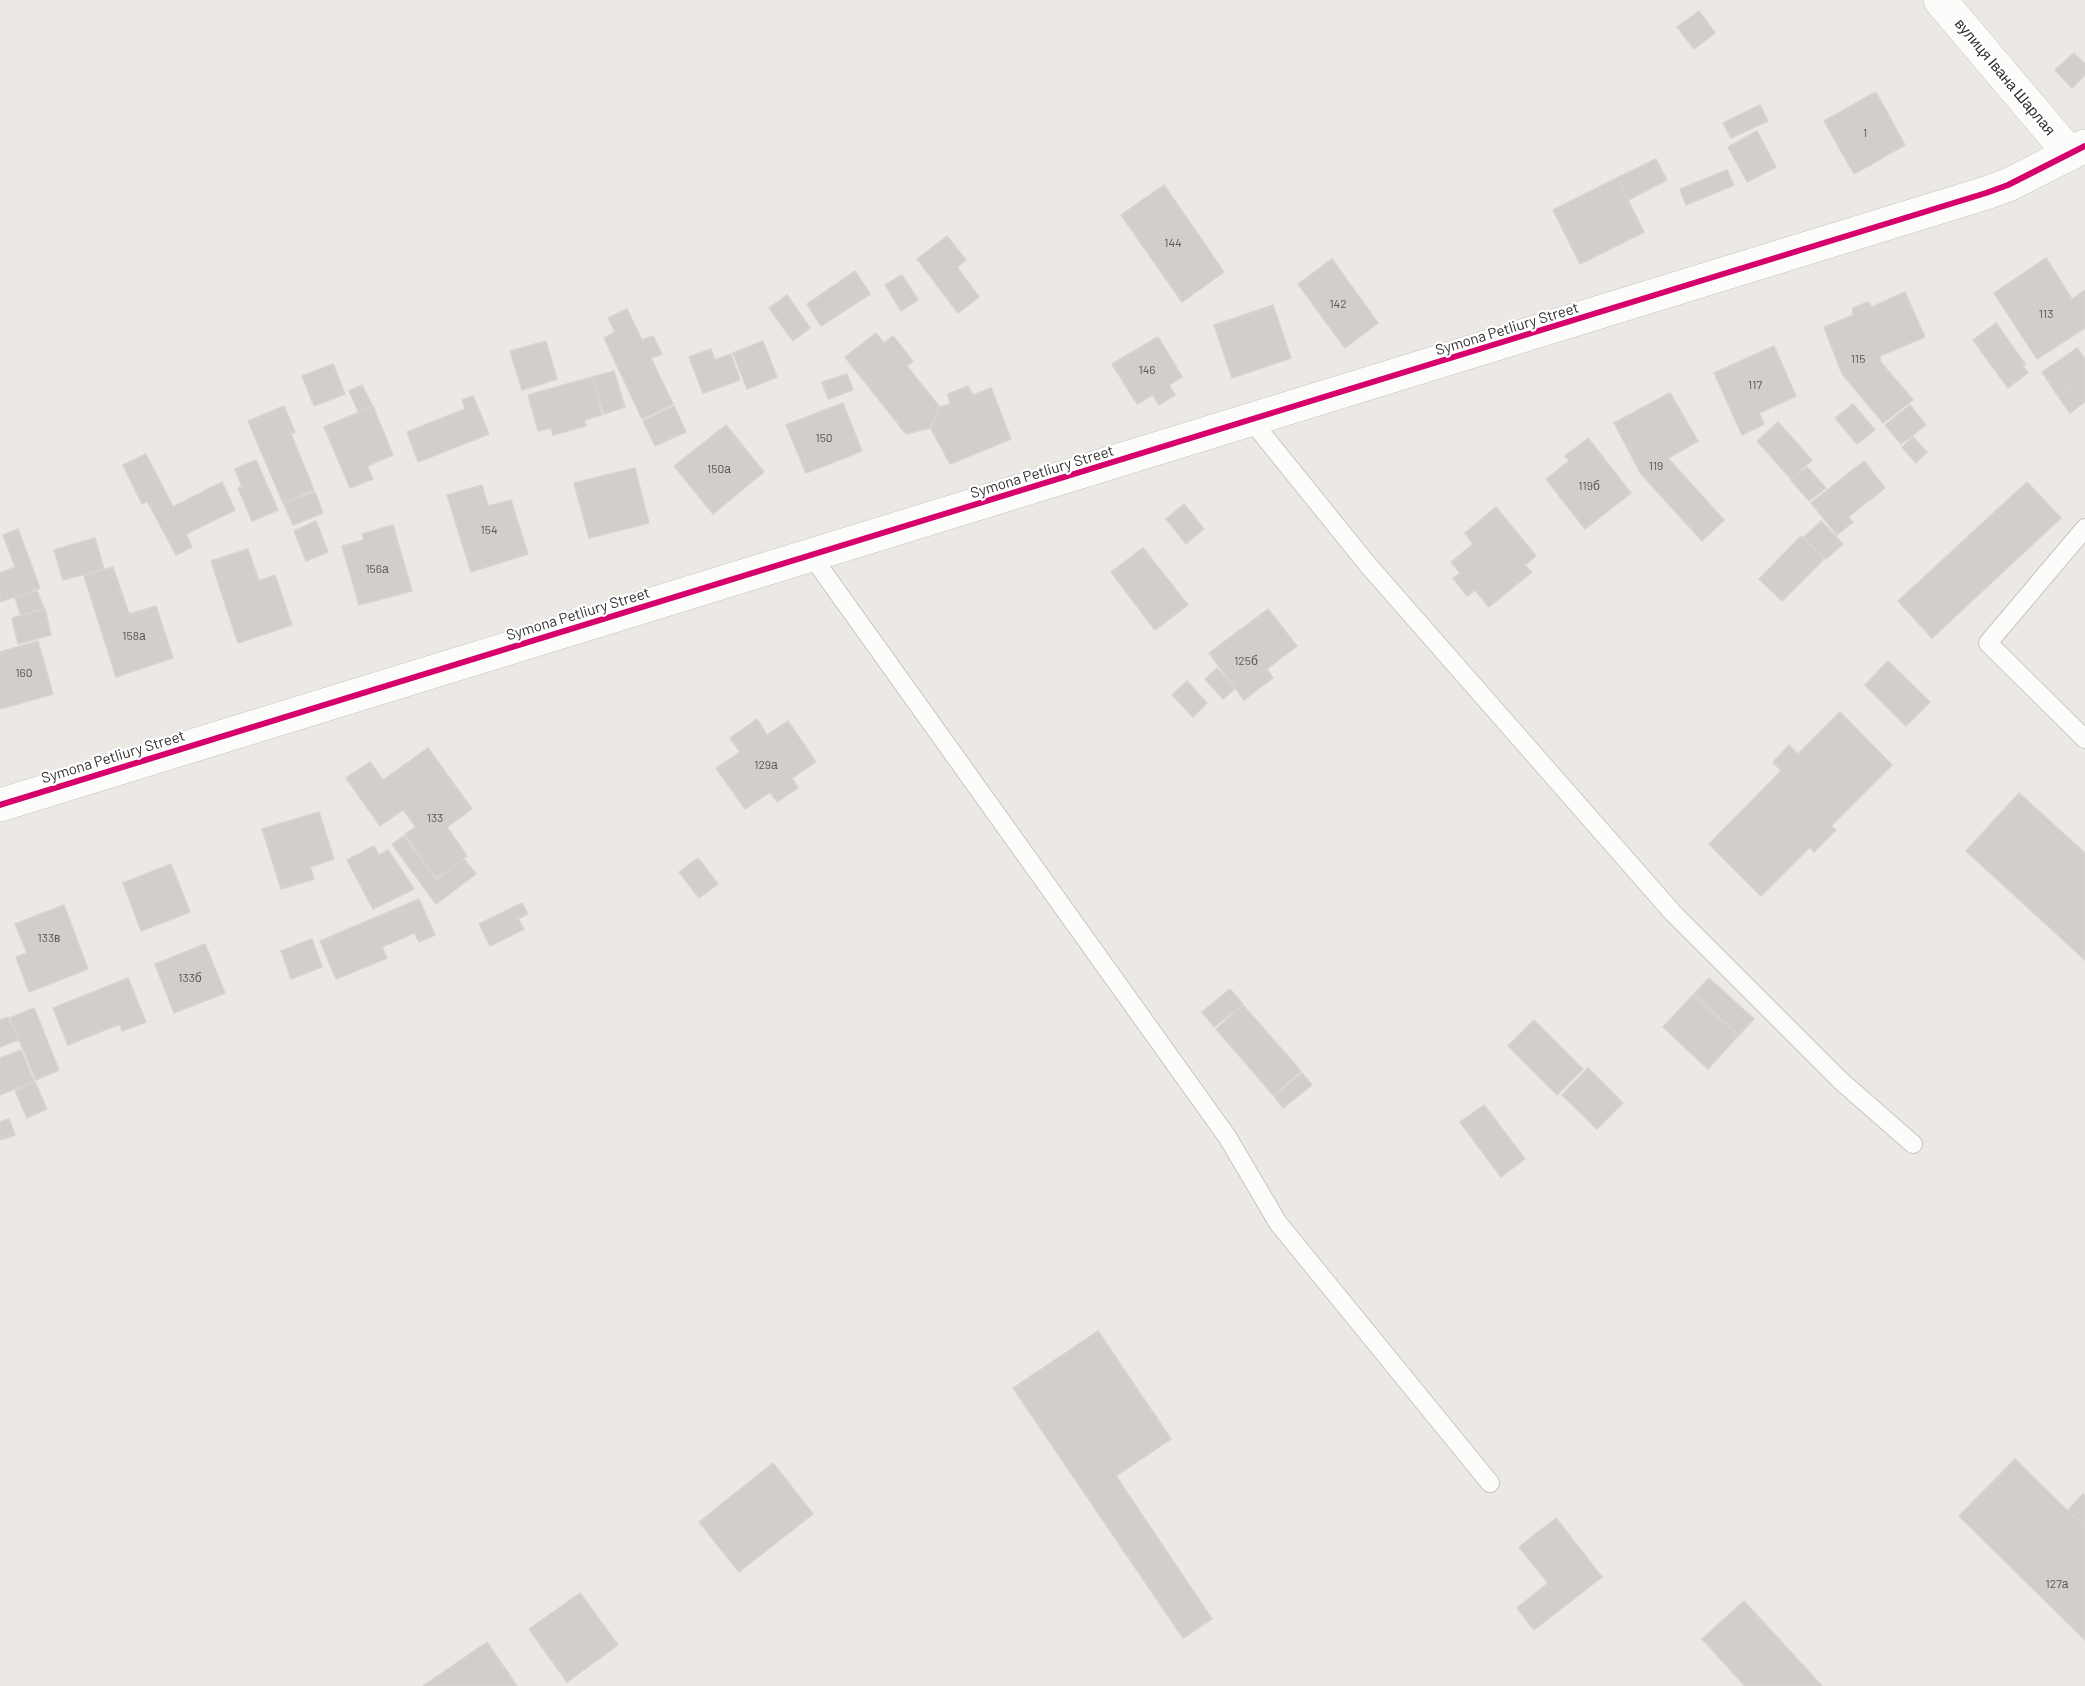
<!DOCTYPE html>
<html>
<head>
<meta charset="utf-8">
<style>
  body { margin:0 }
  canvas { display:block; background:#ece8e4 }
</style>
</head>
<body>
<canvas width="2085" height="1686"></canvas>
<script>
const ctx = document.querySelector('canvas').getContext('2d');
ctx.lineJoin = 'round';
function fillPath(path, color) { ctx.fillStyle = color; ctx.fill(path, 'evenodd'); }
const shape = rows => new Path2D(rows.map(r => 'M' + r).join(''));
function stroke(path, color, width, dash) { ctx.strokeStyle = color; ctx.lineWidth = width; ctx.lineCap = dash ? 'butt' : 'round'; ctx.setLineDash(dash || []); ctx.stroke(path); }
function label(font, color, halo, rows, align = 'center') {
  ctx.font = font + ' Barlow,sans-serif'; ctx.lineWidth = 4.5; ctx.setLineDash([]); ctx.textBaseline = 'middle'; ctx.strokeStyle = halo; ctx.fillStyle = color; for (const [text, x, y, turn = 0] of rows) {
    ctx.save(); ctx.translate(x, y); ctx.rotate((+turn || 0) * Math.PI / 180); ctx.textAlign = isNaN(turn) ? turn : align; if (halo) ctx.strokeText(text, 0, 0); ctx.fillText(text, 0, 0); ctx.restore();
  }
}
const building = shape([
  [1699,11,1715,33,1694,49,1677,27,1699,11],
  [2074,53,2085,64,2085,75,2072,88,2055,70,2074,53],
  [1876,92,1905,145,1854,174,1824,121,1876,92],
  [1760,105,1768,121,1731,138,1723,123,1760,105],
  [1757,131,1776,167,1747,182,1728,147,1757,131],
  [1656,159,1667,180,1628,200,1617,178,1656,159],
  [1727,170,1734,185,1686,205,1680,189,1727,170],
  [1617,178,1644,232,1580,264,1553,210,1617,178],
  [1164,185,1224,272,1182,302,1121,215,1164,185],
  [947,236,966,260,957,267,979,297,958,313,917,259,947,236],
  [2046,258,2072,299,2085,290,2085,328,2037,359,1994,293,2046,258],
  [1332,259,1378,323,1345,348,1298,284,1332,259],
  [855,271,870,294,821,326,807,304,855,271],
  [902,275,918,300,901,311,885,285,902,275],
  [1905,292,1925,337,1880,356,1880,361,1913,400,1883,423,1842,374,1824,327,1853,315,1853,308,1868,302,1872,307,1905,292],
  [787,295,810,328,793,341,769,308,787,295],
  [1273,305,1291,358,1232,378,1214,325,1273,305],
  [627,309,642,340,653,336,662,354,651,358,673,404,642,419,604,338,615,332,608,318,627,309],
  [1996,323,2025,364,2023,366,2028,373,2008,388,1973,340,1996,323],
  [876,333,884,343,893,336,913,361,907,366,939,406,930,428,906,434,845,357,876,333],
  [1158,337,1182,377,1169,385,1175,395,1159,405,1153,395,1137,404,1112,364,1158,337],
  [546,341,557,379,522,390,510,351,546,341],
  [763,341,777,377,747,389,733,353,763,341],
  [1774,346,1796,396,1759,413,1764,424,1742,435,1714,373,1774,346],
  [2077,348,2085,359,2085,377,2058,396,2042,372,2077,348],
  [711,349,715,360,731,354,740,380,703,393,689,357,711,349],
  [333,364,345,394,314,406,302,376,333,364],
  [614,371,625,407,604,414,592,377,614,371],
  [847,374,853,390,828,399,822,382,847,374],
  [592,377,602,415,584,420,586,426,553,435,551,428,538,431,528,395,592,377],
  [2085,377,2085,402,2070,413,2058,396,2085,377],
  [362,385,372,405,358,411,349,391,362,385],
  [968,386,973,395,991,388,1011,439,950,464,931,429,940,407,950,404,948,394,968,386],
  [1670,393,1698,441,1668,458,1724,520,1702,541,1641,474,1614,423,1670,393],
  [473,396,489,434,418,462,407,432,465,409,462,400,473,396],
  [843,403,862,451,806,473,786,425,843,403],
  [1853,404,1875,430,1857,444,1835,418,1853,404],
  [1910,405,1926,425,1901,444,1885,425,1910,405],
  [284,406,295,432,291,434,314,490,283,503,248,421,284,406],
  [373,406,393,455,367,466,373,479,350,488,324,427,373,406],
  [674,406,686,432,655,446,643,421,674,406],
  [1778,422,1812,460,1791,479,1757,441,1778,422],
  [726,425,764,472,713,514,674,466,726,425],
  [1913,437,1927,452,1916,463,1902,447,1913,437],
  [1588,438,1631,493,1585,529,1546,479,1569,461,1565,456,1588,438],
  [146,454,173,507,222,482,235,510,186,534,192,547,176,555,147,501,142,504,123,465,146,454],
  [256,460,278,510,252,521,238,488,242,487,235,469,256,460],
  [1864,461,1885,488,1848,517,1853,522,1837,535,1811,503,1864,461],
  [1807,467,1826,488,1809,501,1791,480,1807,467],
  [635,468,649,523,589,538,574,483,635,468],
  [2027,482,2061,518,1932,638,1898,601,2027,482],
  [482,485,488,506,511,500,528,554,471,572,447,495,482,485],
  [315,492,323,513,293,525,284,504,315,492],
  [1184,504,1204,529,1186,544,1166,519,1184,504],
  [1496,507,1536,556,1525,565,1532,572,1489,607,1475,590,1467,596,1453,578,1460,573,1451,562,1473,544,1465,533,1496,507],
  [316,521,328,552,306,561,294,531,316,521],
  [1821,521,1843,544,1826,559,1804,537,1821,521],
  [393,525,412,591,359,605,342,546,364,540,362,534,393,525],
  [18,529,40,588,0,602,0,573,15,567,3,535,18,529],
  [1801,536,1824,559,1782,601,1759,579,1801,536],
  [95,538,104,569,63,580,54,550,95,538],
  [1143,548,1188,605,1155,630,1111,572,1143,548],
  [248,549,259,581,275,575,292,625,238,643,211,561,248,549],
  [113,567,129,614,156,606,173,658,116,677,84,576,113,567],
  [37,591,44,608,21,615,15,598,37,591],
  [45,609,51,635,18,644,12,618,45,609],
  [1268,609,1297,646,1267,669,1273,678,1244,700,1209,653,1268,609],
  [38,641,53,694,0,709,0,652,38,641],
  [1888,661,1930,702,1906,726,1865,685,1888,661],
  [1217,668,1235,689,1223,699,1205,679,1217,668],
  [1187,681,1207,703,1193,717,1172,695,1187,681],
  [1840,712,1892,765,1831,826,1836,830,1814,852,1810,847,1761,896,1709,844,1781,771,1773,762,1789,745,1798,754,1840,712],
  [757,719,767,735,788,721,816,762,792,778,798,788,777,802,770,792,745,809,716,768,740,752,730,738,757,719],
  [428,748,472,809,447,827,467,856,436,878,405,834,416,827,403,810,380,826,346,778,370,762,383,780,428,748],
  [2019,793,2085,853,2085,960,1966,851,2019,793],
  [319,812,334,859,310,867,314,879,281,889,262,829,319,812],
  [404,836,436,880,464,859,476,874,436,904,392,844,404,836],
  [374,846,379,855,388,850,414,889,373,909,347,860,374,846],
  [698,858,718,884,699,898,679,872,698,858],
  [171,864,190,912,141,931,123,883,171,864],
  [419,899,435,935,419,942,414,933,382,947,387,958,336,979,320,941,419,899],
  [522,903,528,914,518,919,524,929,490,946,479,924,522,903],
  [64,905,88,969,29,992,16,957,27,953,15,924,64,905],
  [312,939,322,967,291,979,281,951,312,939],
  [205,944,225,993,174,1013,155,964,205,944],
  [128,978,146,1022,122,1031,120,1024,68,1045,53,1008,128,978],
  [1709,978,1754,1019,1739,1035,1694,994,1709,978],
  [1230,989,1243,1004,1214,1027,1202,1012,1230,989],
  [1693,995,1738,1036,1708,1069,1663,1027,1693,995],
  [1243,1005,1301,1071,1273,1095,1216,1029,1243,1005],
  [34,1008,59,1070,36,1080,10,1018,34,1008],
  [8,1017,18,1040,0,1047,0,1020,8,1017],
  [1534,1020,1583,1069,1557,1095,1508,1046,1534,1020],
  [21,1050,34,1081,0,1095,0,1058,21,1050],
  [1588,1068,1623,1103,1597,1129,1562,1095,1588,1068],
  [1302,1073,1312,1085,1283,1108,1274,1096,1302,1073],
  [35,1082,47,1109,27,1118,15,1091,35,1082],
  [1484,1105,1525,1159,1501,1177,1460,1122,1484,1105],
  [9,1119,15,1135,0,1140,0,1122,9,1119],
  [1098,1331,1171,1439,1116,1476,1212,1619,1183,1638,1013,1388,1098,1331],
  [2015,1459,2085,1528,2085,1640,1959,1516,2015,1459],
  [773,1463,813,1514,739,1572,699,1522,773,1463],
  [2083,1494,2085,1496,2085,1527,2068,1510,2083,1494],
  [1556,1518,1602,1577,1534,1630,1517,1608,1548,1583,1519,1547,1556,1518],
  [580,1593,618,1645,567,1682,529,1629,580,1593],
  [1744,1601,1822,1686,1745,1686,1702,1639,1744,1601],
  [487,1642,517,1686,423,1686,487,1642]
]);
fillPath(building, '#d1cecb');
stroke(building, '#d7d4d0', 1.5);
const service = shape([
  [1251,420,1368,565,1673,913,1841,1081,1913,1144],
  [2085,528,1988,643,2085,739],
  [811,555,1228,1138,1278,1223,1490,1483]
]);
const minor = shape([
  [1940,0,2070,154]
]);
const tertiary = shape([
  [0,805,1986,193,2008,185,2085,146]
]);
stroke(service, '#c5c4c5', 20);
stroke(minor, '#c5c4c5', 34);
stroke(tertiary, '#c5c4c5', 34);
stroke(service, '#fcfcfb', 18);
stroke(minor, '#fcfcfb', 33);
stroke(tertiary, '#fcfcfb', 33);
stroke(shape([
  [0,805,1986,193,2008,185,2085,146]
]), '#d6006c', 6);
label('12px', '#585857', null, [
  ["1",1865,133],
  ["144",1173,243],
  ["142",1338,304],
  ["113",2046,314],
  ["115",1858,359],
  ["146",1147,370],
  ["117",1755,385],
  ["150",824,438],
  ["119",1656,466],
  ["150а",719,469],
  ["119б",1589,486],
  ["154",489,530],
  ["156а",377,569],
  ["158а",134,636],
  ["125б",1246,661],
  ["160",24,673],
  ["129а",766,765],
  ["133",435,818],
  ["133в",49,938],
  ["133б",190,978],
  ["127а",2057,1584]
]);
label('15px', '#2e2e2e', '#fff', [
  ["вулиця Івана Шарлая",2005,77,50],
  ["Symona Petliury Street",1507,329,-17],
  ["Symona Petliury Street",1042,472,-17],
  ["Symona Petliury Street",578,614,-17],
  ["Symona Petliury Street",113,757,-17]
]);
</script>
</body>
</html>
